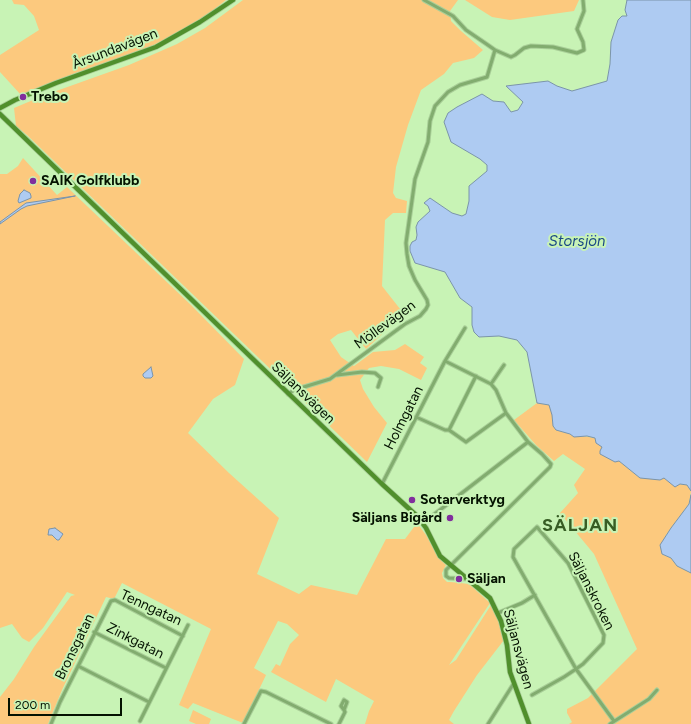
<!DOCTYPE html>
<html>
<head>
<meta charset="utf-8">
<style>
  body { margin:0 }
  #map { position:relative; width:691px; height:724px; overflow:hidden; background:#c8f3b5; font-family:Figtree,sans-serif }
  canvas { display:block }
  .scale { position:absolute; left:8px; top:698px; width:114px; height:18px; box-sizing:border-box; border:2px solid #041200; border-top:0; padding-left:5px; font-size:12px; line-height:14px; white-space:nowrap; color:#041200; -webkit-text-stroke:3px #c8f3b5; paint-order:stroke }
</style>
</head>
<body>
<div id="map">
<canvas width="691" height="724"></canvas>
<div class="scale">200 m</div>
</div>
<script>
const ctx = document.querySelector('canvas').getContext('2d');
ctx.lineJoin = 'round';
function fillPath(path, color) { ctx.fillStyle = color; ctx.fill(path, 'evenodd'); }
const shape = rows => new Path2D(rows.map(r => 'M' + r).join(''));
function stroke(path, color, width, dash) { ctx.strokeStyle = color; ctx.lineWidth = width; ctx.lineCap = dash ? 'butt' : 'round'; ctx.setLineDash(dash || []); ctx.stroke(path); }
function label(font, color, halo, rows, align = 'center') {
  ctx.font = font + ' Figtree,sans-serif'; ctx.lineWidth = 4; ctx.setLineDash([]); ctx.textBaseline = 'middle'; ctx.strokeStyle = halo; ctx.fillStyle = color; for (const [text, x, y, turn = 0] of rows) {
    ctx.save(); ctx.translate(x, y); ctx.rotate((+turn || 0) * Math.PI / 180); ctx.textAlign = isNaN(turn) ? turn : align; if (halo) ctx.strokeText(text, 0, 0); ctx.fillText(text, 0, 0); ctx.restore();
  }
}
fillPath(shape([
  [12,0,226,0,198,22,154,45,115,60,73,74,21,95,0,72,0,55,39,30,34,16,24,5,14,4],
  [243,0,458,0,450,11,451,21,461,31,483,50,474,58,453,63,444,74,421,90,408,125,396,167,393,193,396,198,407,201,406,213,393,213,385,220,382,286,404,314,366,349,351,330,338,334,330,340,341,357,354,366,373,352,395,350,405,344,424,357,420,363,427,368,421,380,399,369,381,366,369,368,360,380,363,389,374,407,387,423,367,462,27,135,16,126,14,108,45,95,129,65,177,44,205,28],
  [465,0,579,0,574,11,510,20,492,17],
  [23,158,57,195,67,187,191,305,244,359,235,385,213,399,188,433,229,473,279,518,257,574,299,594,311,585,357,595,386,539,405,539,417,523,426,535,437,555,446,565,442,573,443,578,447,582,451,582,469,584,490,603,449,665,456,660,491,605,499,619,504,640,477,675,454,711,449,720,454,724,365,724,369,711,374,701,336,679,326,702,271,672,276,664,280,666,290,644,299,635,287,624,278,621,254,668,266,675,243,723,193,703,188,709,179,705,211,629,122,583,114,599,106,597,62,690,48,724,0,724,0,697,14,679,34,647,71,596,75,595,67,592,43,628,29,642,22,638,12,624,0,628,0,174,7,174,18,166],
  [537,403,549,405,553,415,552,420,556,430,570,434,595,438,602,447,640,478,664,478,675,486,680,484,687,485,691,491,689,504,666,535,662,554,671,558,677,566,691,573,691,724,569,724,572,722,567,713,567,709,588,698,637,649,594,554,560,513,578,493,574,485,585,469,563,454,554,461,536,445,514,420],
  [193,710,211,719,209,724,196,724,189,721]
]), '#fcc97e');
const water = shape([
  [627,0,691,0,691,491,687,485,680,484,675,487,664,478,660,480,640,478,619,461,615,462,600,454,600,451,602,447,596,443,595,438,587,436,574,437,570,434,556,430,553,426,552,415,549,405,537,403,527,352,517,340,499,336,479,337,474,332,472,325,472,307,460,298,445,272,415,263,410,251,410,246,412,242,416,240,417,235,416,227,418,222,430,211,428,206,424,203,430,198,452,213,462,216,466,214,469,201,469,186,487,171,487,165,480,159,451,142,444,122,448,113,457,107,482,94,493,101,504,102,511,112,518,110,523,102,506,86,548,81,557,86,572,91,607,81,610,64,611,42,618,20,622,16,627,16,625,10,627,0],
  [24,190,30,193,31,196,31,198,19,203,18,201,20,194,24,190],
  [75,196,27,206,21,209,0,224,0,222,26,203,75,196],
  [151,367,153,376,151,378,145,378,143,376,143,374,151,367],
  [691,495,691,573,677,566,671,558,662,554,660,545,671,528,689,504,691,495],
  [55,528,63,534,59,540,57,540,52,535,48,535,49,529,55,528]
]);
fillPath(water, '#aecbf2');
stroke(water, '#7b94a9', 1);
const street = shape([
  [424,0,453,16,466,30,485,43,495,50,511,57,515,55,524,48,531,46,553,47,577,53,584,50,583,42,577,29,584,11,583,0],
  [465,328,445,361,491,384,496,390,506,413,528,442,542,454,551,464,550,467,446,570,446,576,449,578,467,579],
  [337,375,362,372,375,373,381,378,378,387],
  [491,384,504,365],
  [288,394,294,390,330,379,405,324,420,316,426,309,428,305,427,300,415,280,409,266,407,254,406,243,415,179,428,142,430,121,435,106,448,92,460,85,487,77,495,50],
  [416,417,445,430,449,430,466,442,506,413],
  [449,430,476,376],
  [382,484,445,361],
  [423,523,528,442],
  [498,613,522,603,535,595],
  [94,632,166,668],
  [78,666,149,702],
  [532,695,564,677,576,669,583,664,603,643,604,635,568,563,537,527,514,549,513,557,576,669,614,721],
  [140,721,188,625],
  [51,724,60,702,111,601,115,600,183,636],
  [244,724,261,691,266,692,331,724],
  [339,724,345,712,344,710,347,702,344,700,341,706,344,710],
  [488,724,514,683],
  [610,724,649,699,657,690]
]);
const secondary = shape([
  [0,108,15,100,56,83,156,47,200,22,233,0],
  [0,114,382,484,417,516,426,528,440,556,490,598,501,621,507,645,510,672,529,724]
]);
stroke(street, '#a9cf98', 5);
stroke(secondary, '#a9cf98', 6);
stroke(street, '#82ac6f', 3);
stroke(secondary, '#508f2c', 4.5);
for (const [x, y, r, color] of [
  [23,97,4,"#812e9d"],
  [33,181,4,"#812e9d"],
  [412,500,4,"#812e9d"],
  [450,518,4,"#812e9d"],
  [459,579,4,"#812e9d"]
]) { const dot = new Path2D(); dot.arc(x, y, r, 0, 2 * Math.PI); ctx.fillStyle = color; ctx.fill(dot); stroke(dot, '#c8f3b5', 1.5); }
label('14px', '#041200', '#c8f3b5', [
  ["Årsundavägen",115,49,-21],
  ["Möllevägen",385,325,-36],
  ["Säljansvägen",303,393,44],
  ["Holmgatan",404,418,-63],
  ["Säljanskroken",591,591,63],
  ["Tenngatan",151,608,25],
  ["Zinkgatan",135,641,27],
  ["Bronsgatan",75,647,-64],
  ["Säljansvägen",518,649,75]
]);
label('bold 14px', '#041200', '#c8f3b5', [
  ["Trebo",31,97],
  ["SAIK Golfklubb",41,181],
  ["Sotarverktyg",420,500],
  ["Säljans Bigård",442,518,"right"],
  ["Säljan",467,579]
], 'left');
label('italic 15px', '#1a4985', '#c8f3b5', [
  ["Storsjön",577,242]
]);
ctx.letterSpacing = '1px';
label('bold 18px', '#375d24', '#c8f3b5', [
  ["SÄLJAN",580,526]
]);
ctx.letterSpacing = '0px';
</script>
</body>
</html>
